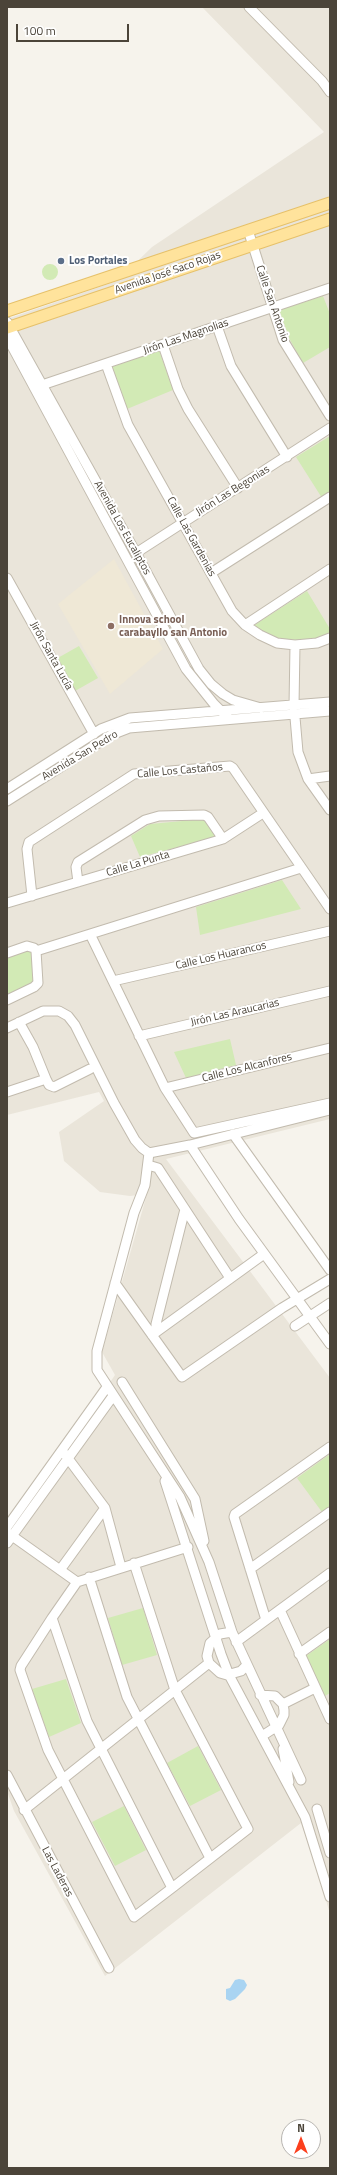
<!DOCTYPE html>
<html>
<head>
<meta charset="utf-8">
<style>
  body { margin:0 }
  #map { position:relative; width:337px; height:2175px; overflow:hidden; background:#f6f3ec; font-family:"Titillium Web",sans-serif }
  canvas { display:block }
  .frame { position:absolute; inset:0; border:8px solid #4b4439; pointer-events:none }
  .north { position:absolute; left:281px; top:2119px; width:40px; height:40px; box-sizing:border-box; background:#fff; border:1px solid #b7b4b0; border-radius:50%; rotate:0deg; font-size:11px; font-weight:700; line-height:16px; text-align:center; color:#4b4439 }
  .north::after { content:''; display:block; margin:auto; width:14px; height:18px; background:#fc3f1d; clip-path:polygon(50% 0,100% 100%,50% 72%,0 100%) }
  .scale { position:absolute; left:16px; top:24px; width:113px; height:18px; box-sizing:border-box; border:2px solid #4b4439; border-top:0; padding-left:5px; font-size:12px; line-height:14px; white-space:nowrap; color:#4b4439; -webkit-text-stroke:3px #fff; paint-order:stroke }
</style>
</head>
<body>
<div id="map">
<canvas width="337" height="2175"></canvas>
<div class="frame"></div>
<div class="north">N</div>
<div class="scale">100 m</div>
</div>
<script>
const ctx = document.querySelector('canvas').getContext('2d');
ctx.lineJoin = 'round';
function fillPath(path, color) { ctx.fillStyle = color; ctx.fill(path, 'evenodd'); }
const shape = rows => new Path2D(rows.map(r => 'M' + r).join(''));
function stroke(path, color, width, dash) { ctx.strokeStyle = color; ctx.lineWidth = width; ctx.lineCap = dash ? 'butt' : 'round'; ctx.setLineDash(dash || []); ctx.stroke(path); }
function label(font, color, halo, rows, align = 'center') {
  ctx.font = font + ' "Titillium Web",sans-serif'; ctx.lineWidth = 4; ctx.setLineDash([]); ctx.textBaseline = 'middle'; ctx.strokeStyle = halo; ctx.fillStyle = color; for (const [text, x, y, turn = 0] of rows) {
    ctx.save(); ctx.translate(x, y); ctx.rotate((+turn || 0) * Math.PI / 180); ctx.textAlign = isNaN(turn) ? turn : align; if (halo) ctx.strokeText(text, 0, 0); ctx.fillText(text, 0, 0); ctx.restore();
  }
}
fillPath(shape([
  [202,7,330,7,330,1119,166,1159,330,1378,330,1914,317,1869,301,1823,105,1976,14,1811,7,1791,7,1533,115,1375,102,1352,147,1194,130,1196,100,1192,64,1161,59,1132,104,1101,99,1092,7,1115,7,319,117,281,152,247,324,132]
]), '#eae5da');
fillPath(shape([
  [114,559,163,649,110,694,58,604]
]), '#efe8d6');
fillPath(shape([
  '42 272a8 8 0 1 1 16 0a8 8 0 1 1-16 0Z',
  [323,296,330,314,330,347,303,363,290,340,279,310],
  [159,350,173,390,127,409,112,366],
  [330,436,330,493,322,498,296,457],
  [307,591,330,629,330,632,318,638,301,640,281,639,267,634,253,626],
  [79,646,98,678,75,691,56,659],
  [204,819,217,837,140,857,131,836,150,824],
  [282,880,301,909,200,935,196,907],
  [27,950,31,951,34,982,7,996,7,957],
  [230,1039,236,1065,186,1078,174,1052],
  [330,1454,330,1506,322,1512,297,1478],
  [143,1608,157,1655,122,1665,108,1618],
  [330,1639,330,1693,325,1696,306,1656],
  [66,1679,81,1723,49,1737,32,1689],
  [198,1746,221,1790,190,1806,167,1763],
  [124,1806,146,1850,115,1866,92,1822]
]), '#d2eab5');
fillPath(shape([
  [239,1979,244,1980,247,1985,245,1989,235,1999,230,2001,226,1999,226,1989,230,1988,235,1980]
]), '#a9d4f2');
const minor = shape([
  [249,7,322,81,330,92],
  [248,230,283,340,330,416],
  [7,322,136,553,199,669,211,684,223,694,233,700,261,708],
  [217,326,231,366,287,457],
  [7,337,186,669,214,704,229,719],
  [163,345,178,389,188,409,238,488],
  [106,364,128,425,232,611,245,625,260,635,277,643,295,645,317,643,330,638],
  [42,385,330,288],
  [136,553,330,428],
  [211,573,330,497],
  [7,578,94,734],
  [245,625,330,569],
  [295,645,294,706,298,752,308,779,330,810],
  [308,779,330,776],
  [7,789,101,729,130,718,330,702],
  [7,801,111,735,129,728,330,711],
  [78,882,76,867,78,862,145,820,159,816,204,815,208,817,223,839],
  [32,896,27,849,29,842,134,774,230,766,233,768,330,909],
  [7,903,223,839,263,813],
  [90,934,165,1088,194,1133,330,1103],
  [36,951,301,868],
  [7,953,27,946,34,948,36,951],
  [113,981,330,931],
  [7,1000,34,987,38,983,36,951],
  [19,1022,33,1047,46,1079],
  [7,1028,43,1011,59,1011,68,1016,75,1025,114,1103,135,1140,142,1148,149,1153,190,1145,330,1110],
  [139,1036,330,991],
  [165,1088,330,1048],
  [7,1092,46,1079,49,1085,54,1087,90,1069],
  [233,1134,330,1270],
  [190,1145,239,1219,330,1344],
  [149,1153,145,1185,134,1213,97,1351,97,1370,180,1497,209,1562,232,1632,301,1780],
  [148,1165,158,1168,230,1278],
  [115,1283,182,1377,282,1308,330,1279],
  [295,1326,330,1303],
  [156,1331,156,1324,185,1209],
  [152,1335,264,1254],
  [122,1382,195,1499,204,1541],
  [64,1453,105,1508,121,1567],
  [165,1481,221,1654,229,1675,305,1817,330,1897],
  [7,1527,107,1387],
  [8,1533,77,1582],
  [7,1543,113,1396],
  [134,1563,175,1690,248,1829,172,1888],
  [250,1569,330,1512],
  [60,1570,105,1508],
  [89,1577,127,1697,210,1858],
  [280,1610,330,1719],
  [52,1618,21,1666,20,1670,48,1750,134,1917,172,1888,87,1721,52,1618,77,1582,188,1547],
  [266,1620,234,1517,235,1514,330,1447],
  [232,1632,220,1634,210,1643,207,1656,209,1663,220,1673,227,1675,241,1671,246,1666],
  [236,1642,330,1573],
  [299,1654,330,1632],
  [260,1695,275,1696,283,1704,284,1710,284,1715,279,1725,262,1736],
  [283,1704,315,1688],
  [283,1749,289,1782],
  [7,1775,109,1968],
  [317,1809,330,1853],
  [24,1810,209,1663]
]);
const major = shape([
  [7,311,330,203],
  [7,328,330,219]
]);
stroke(minor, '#c2bbae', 11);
stroke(major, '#e6c16a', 13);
stroke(minor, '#fff', 9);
stroke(major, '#ffe39c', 11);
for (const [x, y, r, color] of [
  [61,261,4,"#5c6f8a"],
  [111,626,4,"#8d6e63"]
]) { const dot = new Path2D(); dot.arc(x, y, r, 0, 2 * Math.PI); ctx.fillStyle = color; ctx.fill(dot); stroke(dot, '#fff', 1.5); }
label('bold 11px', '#4e5e75', '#fff', [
  ["Los Portales",69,261]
], 'left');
label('11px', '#4b4439', '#fff', [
  ["Avenida José Saco Rojas",168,273,-19],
  ["Calle San Antonio",272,304,71],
  ["Jirón Las Magnolias",186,337,-19],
  ["Jirón Las Begonias",233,491,-32],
  ["Avenida Los Eucaliptos",122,528,61],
  ["Calle Las Gardenias",191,537,61],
  ["Jirón Santa Lucía",51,656,61],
  ["Avenida San Pedro",80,756,-31],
  ["Calle Los Castaños",180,771,-5],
  ["Calle La Punta",138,864,-17],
  ["Calle Los Huarancos",221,956,-13],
  ["Jirón Las Araucarias",235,1013,-13],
  ["Calle Los Alcanfores",247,1068,-14],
  ["Las Laderas",57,1872,62]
]);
label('bold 11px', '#785e54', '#fff', [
  ["Innova school",119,620],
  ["carabayllo san Antonio",119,633]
], 'left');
</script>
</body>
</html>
